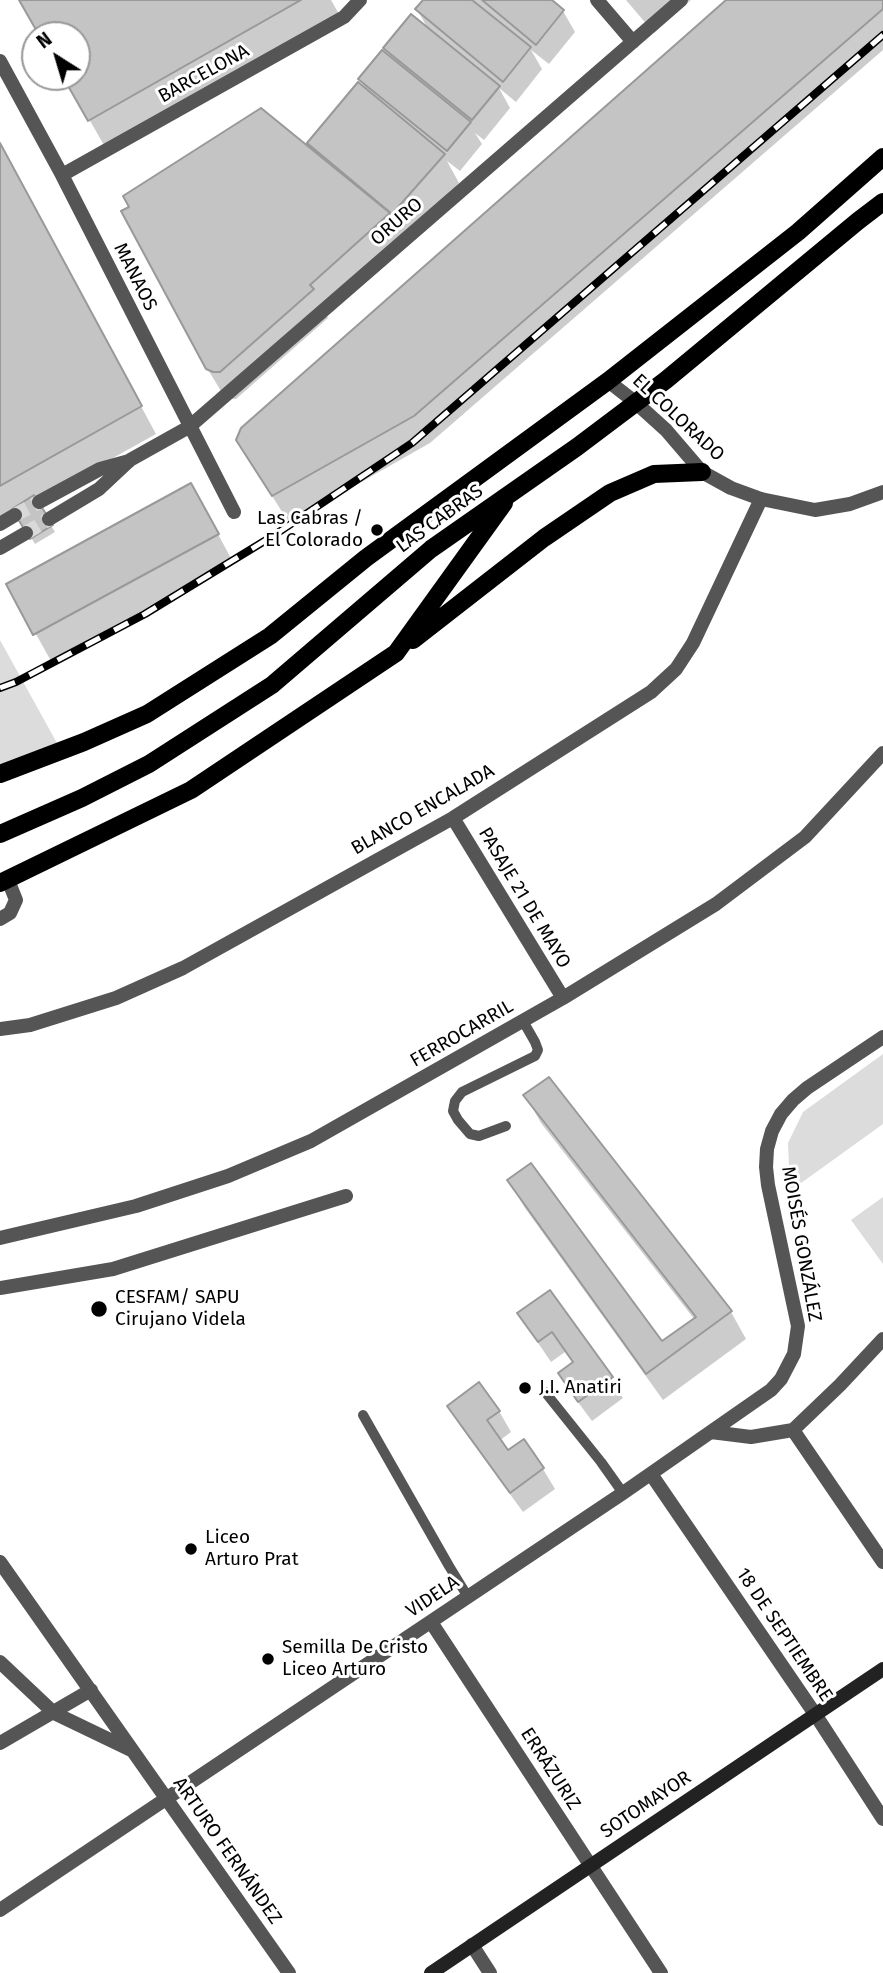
<!DOCTYPE html>
<html>
<head>
<meta charset="utf-8">
<style>
  body { margin:0 }
  #map { position:relative; width:883px; height:1973px; overflow:hidden; background:#fff; font-family:"Fira Sans",sans-serif }
  canvas { display:block }
  .north { position:absolute; left:21px; top:21px; width:70px; height:70px; box-sizing:border-box; background:#fff; border:2px solid #999; border-radius:50%; rotate:323deg; font-size:19px; font-weight:700; line-height:28px; text-align:center; color:#000 }
  .north::after { content:''; display:block; margin:auto; width:24px; height:32px; background:#000; clip-path:polygon(50% 0,100% 100%,50% 72%,0 100%) }
</style>
</head>
<body>
<div id="map">
<canvas width="883" height="1973"></canvas>
<div class="north">N</div>
</div>
<script>
const ctx = document.querySelector('canvas').getContext('2d');
ctx.lineJoin = 'round';
function fillPath(path, color) { ctx.fillStyle = color; ctx.fill(path, 'evenodd'); }
const shape = rows => new Path2D(rows.map(r => 'M' + r).join(''));
function stroke(path, color, width, dash) { ctx.strokeStyle = color; ctx.lineWidth = width; ctx.lineCap = dash ? 'butt' : 'round'; ctx.setLineDash(dash || []); ctx.stroke(path); }
function label(font, color, halo, rows, align = 'center') {
  ctx.font = font + ' "Fira Sans",sans-serif'; ctx.lineWidth = 6; ctx.setLineDash([]); ctx.textBaseline = 'middle'; ctx.strokeStyle = halo; ctx.fillStyle = color; for (const [text, x, y, turn = 0] of rows) {
    ctx.save(); ctx.translate(x, y); ctx.rotate((+turn || 0) * Math.PI / 180); ctx.textAlign = isNaN(turn) ? turn : align; if (halo) ctx.strokeText(text, 0, 0); ctx.fillText(text, 0, 0); ctx.restore();
  }
}
fillPath(shape([
  [0,640,63,754,0,769],
  [883,1054,883,1124,790,1191,788,1143,803,1112],
  [883,1197,883,1264,851,1220]
]), '#dcdcdc');
fillPath(shape([
  [21,0,331,0,339,14,105,147,65,77,77,77,77,35,41,35],
  [425,0,549,0,563,11,575,32,549,64,531,50,542,69,516,102,499,88,510,108,484,140,475,133,482,144,460,171,447,161,459,183,408,240,325,312,328,318,236,399,230,399,224,396,207,368,315,154,309,143,368,92,360,80,393,60,385,48,429,31,417,9],
  [626,0,691,0,654,33],
  [729,0,883,0,883,50,430,443,289,523,254,467],
  [0,145,156,434,36,501,55,532,35,544,16,513,0,522],
  [206,512,233,562,51,661,8,584],
  [549,1079,731,1312,746,1339,663,1400,525,1208,509,1181,662,1343,695,1320,541,1123,525,1095],
  [549,1292,611,1378,623,1398,592,1421,572,1394,560,1374,574,1364,565,1352,551,1362,532,1334,520,1314],
  [449,1406,499,1411,511,1432,499,1441,508,1453,543,1469,555,1489,523,1512,461,1427]
]), '#0003');
const building = shape([
  [19,0,301,0,88,121,63,77,77,77,77,35,39,35,19,0],
  [423,0,472,0,531,47,503,82,415,9,423,0],
  [482,0,552,0,564,10,536,45,482,0],
  [726,0,883,0,883,9,414,416,272,496,236,440,241,428,726,0],
  [411,14,500,86,472,120,383,48,411,14],
  [382,50,471,122,447,151,358,79,382,50],
  [358,82,445,154,392,214,307,143,358,82],
  [261,108,390,213,310,285,314,289,220,372,213,372,206,369,121,211,129,207,123,196,261,108],
  [0,143,142,406,0,486,0,143],
  [191,483,219,534,33,635,6,584,191,483],
  [34,495,53,525,30,539,12,509,34,495],
  [549,1077,732,1311,646,1374,507,1180,531,1163,662,1341,696,1317,523,1095,549,1077],
  [550,1290,613,1377,578,1402,558,1373,573,1362,552,1332,538,1342,517,1313,550,1290],
  [479,1382,500,1411,487,1420,508,1450,524,1439,544,1468,510,1493,447,1406,479,1382]
]);
fillPath(building, '#c4c4c4');
stroke(building, '#999', 2);
stroke(shape([
  [15,515,39,502],
  [26,533,49,519]
]), '#d9d9d9', 14, [14, 7]);
stroke(shape([
  [506,1126,479,1136,470,1134,458,1120,453,1111,455,1101,462,1092,535,1056,538,1050,535,1042,523,1021],
  [545,1392,601,1462,623,1493],
  [363,1415,449,1566,468,1597]
]), '#555', 10);
stroke(shape([
  [597,0,633,42],
  [0,61,62,175,234,512],
  [62,175,344,17,360,0],
  [39,502,100,469,129,461],
  [49,519,99,489,130,460,189,427,681,0],
  [0,524,15,515],
  [0,548,26,533],
  [453,818,563,998],
  [0,919,10,913,16,900,8,880],
  [0,1029,30,1025,116,998,183,968,453,818,651,692,676,669,693,643,761,499],
  [0,1238,136,1206,228,1176,311,1141,563,998,716,904,805,837,883,753],
  [0,1288,113,1269,346,1196],
  [793,1430,883,1562],
  [711,1432,751,1437,793,1430,840,1385,883,1339],
  [651,1474,815,1714,883,1819],
  [0,1562,289,1973],
  [431,1622,661,1973],
  [0,1662,54,1713,131,1750],
  [0,1743,91,1690],
  [0,1910,623,1493,771,1390,781,1379,794,1354,798,1326,768,1185,766,1167,767,1149,772,1131,781,1114,793,1100,807,1088,883,1037],
  [472,1945,490,1973]
]), '#555', 14);
stroke(shape([
  [608,381,635,402,666,430,702,472,731,488,761,499,815,510,850,504,883,492]
]), '#555', 14);
stroke(shape([
  [431,1973,883,1669]
]), '#222', 14);
stroke(shape([
  [413,640,544,538,610,493,654,474,702,472],
  [0,774,84,742,147,714,270,636,366,558,608,381,798,232,883,157],
  [0,834,82,798,149,764,272,685,431,549,577,447,666,380,858,221,883,202],
  [0,883,191,790,396,653,504,503]
]), '#000', 18);
const rail = shape([
  [0,688,16,682,145,614,276,534,412,443,883,35]
]);
stroke(rail, '#000', 8);
stroke(rail, '#fff', 5, [16]);
for (const [x, y, r, color] of [
  [377,530,7,"#000"],
  [99,1309,9,"#000"],
  [525,1388,7,"#000"],
  [191,1549,7,"#000"],
  [268,1659,7,"#000"]
]) { const dot = new Path2D(); dot.arc(x, y, r, 0, 2 * Math.PI); ctx.fillStyle = color; ctx.fill(dot); stroke(dot, '#fff', 2.5); }
label('19px', '#000', '#fff', [
  ["BARCELONA",204,74,-29],
  ["ORURO",397,222,-41],
  ["MANAOS",135,277,63],
  ["EL COLORADO",678,418,43],
  ["LAS CABRAS",440,519,-36],
  ["BLANCO ENCALADA",423,810,-30],
  ["PASAJE 21 DE MAYO",524,898,59],
  ["FERROCARRIL",462,1034,-30],
  ["MOISÉS GONZÁLEZ",801,1244,80],
  ["VIDELA",433,1597,-34],
  ["18 DE SEPTIEMBRE",784,1635,56],
  ["ERRÁZURIZ",550,1769,57],
  ["SOTOMAYOR",646,1805,-34],
  ["ARTURO FERNÁNDEZ",227,1851,55]
]);
label('19px', '#000', '#fff', [
  ["Las Cabras /",363,519,"right"],
  ["El Colorado",363,541,"right"],
  ["CESFAM/ SAPU",115,1298],
  ["Cirujano Videla",115,1320],
  ["J.I. Anatiri",539,1388],
  ["Liceo",205,1538],
  ["Arturo Prat",205,1560],
  ["Semilla De Cristo",282,1648],
  ["Liceo Arturo",282,1670]
], 'left');
</script>
</body>
</html>
